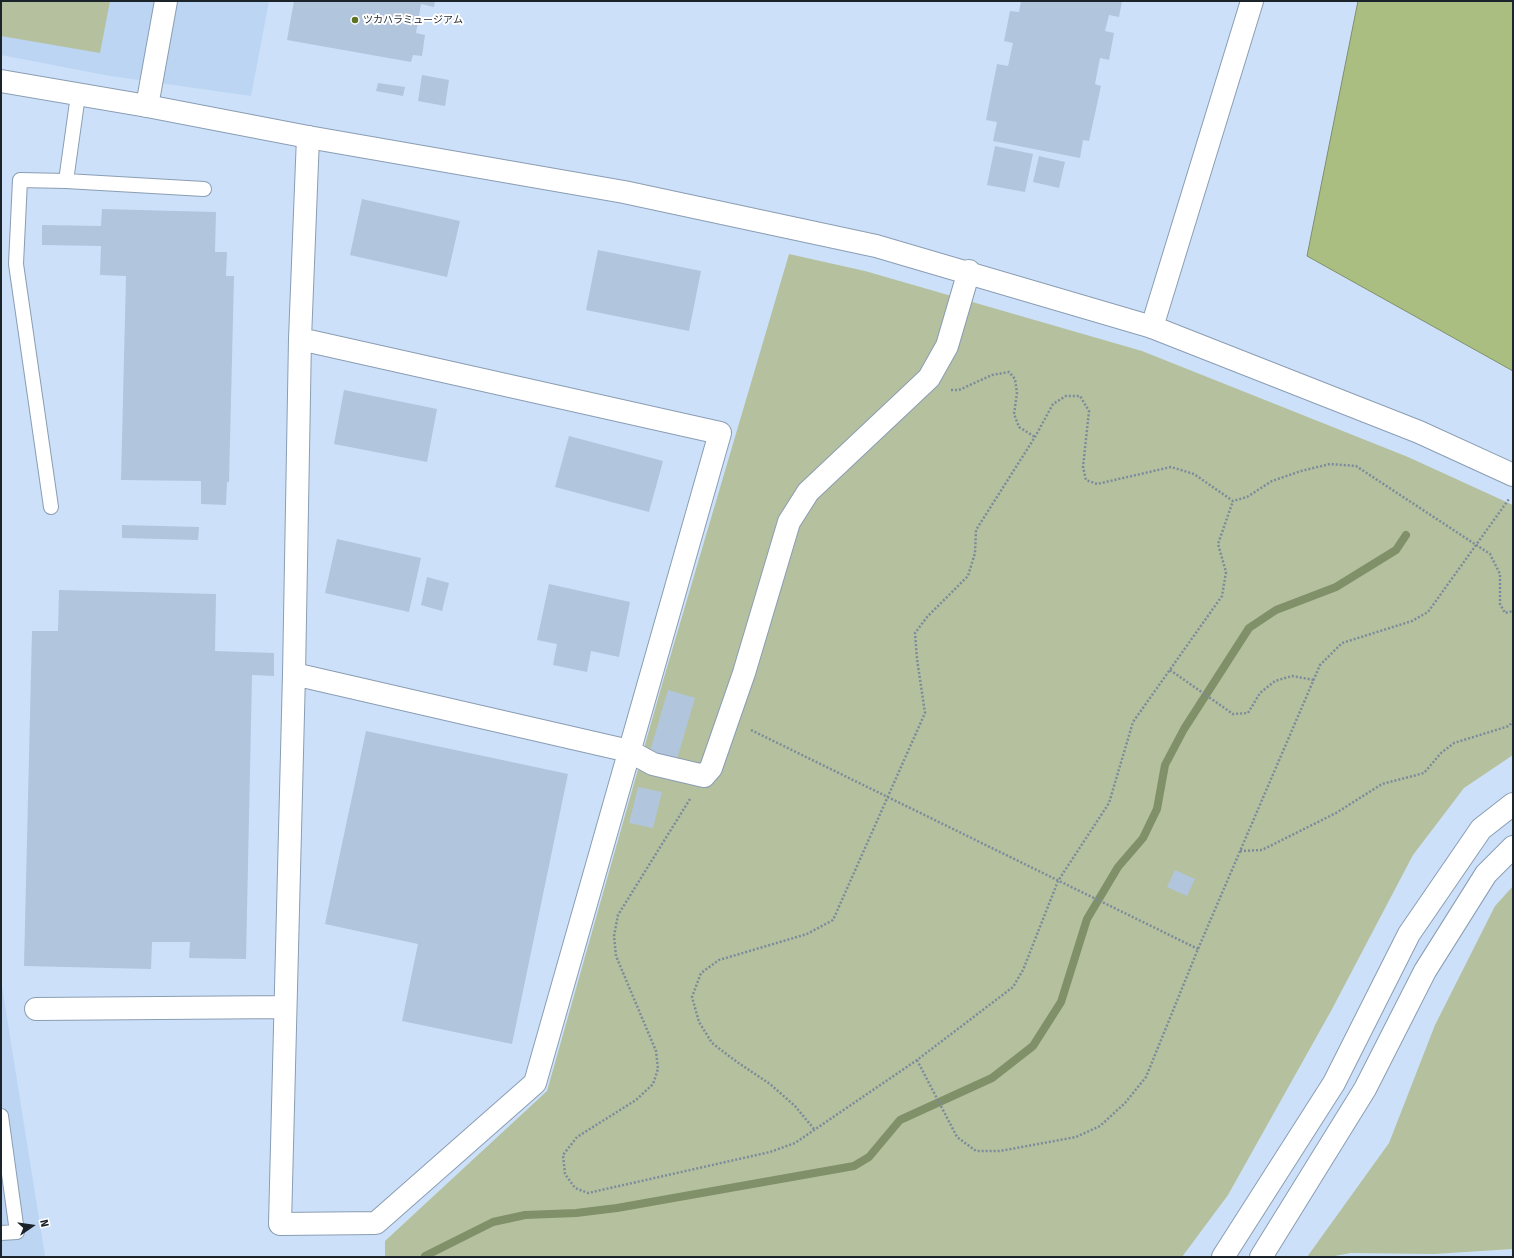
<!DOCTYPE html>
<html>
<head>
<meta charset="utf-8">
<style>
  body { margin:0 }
  #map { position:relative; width:1514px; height:1258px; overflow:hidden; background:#cce1f9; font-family:"Fira Sans",sans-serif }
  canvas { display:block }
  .frame { position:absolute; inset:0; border:2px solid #1b232b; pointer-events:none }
  .north { position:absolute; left:12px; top:1206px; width:40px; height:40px; -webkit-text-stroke:3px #fff; paint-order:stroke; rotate:77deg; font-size:11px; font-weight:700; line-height:16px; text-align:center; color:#1b232b }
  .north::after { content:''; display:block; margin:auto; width:14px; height:18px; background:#1b232b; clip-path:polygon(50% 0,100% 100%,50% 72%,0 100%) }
</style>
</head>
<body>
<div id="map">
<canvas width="1514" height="1258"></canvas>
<div class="frame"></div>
<div class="north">N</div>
</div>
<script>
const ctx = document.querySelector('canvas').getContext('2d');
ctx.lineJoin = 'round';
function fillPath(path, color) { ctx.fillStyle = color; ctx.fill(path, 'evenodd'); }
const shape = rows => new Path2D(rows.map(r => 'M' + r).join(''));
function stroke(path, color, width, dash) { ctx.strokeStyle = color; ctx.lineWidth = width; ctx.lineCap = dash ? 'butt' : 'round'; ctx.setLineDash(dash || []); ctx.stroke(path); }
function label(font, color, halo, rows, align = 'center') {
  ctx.font = font + ' "Fira Sans","Noto Sans JP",sans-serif'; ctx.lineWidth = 4; ctx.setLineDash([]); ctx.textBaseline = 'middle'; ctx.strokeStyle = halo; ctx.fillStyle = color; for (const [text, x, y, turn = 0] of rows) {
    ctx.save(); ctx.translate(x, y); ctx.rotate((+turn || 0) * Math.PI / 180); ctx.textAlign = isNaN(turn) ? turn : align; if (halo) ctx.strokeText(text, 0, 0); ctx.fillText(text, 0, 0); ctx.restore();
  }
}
fillPath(shape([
  [1,1,269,1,251,96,110,76,1,55],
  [1,980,45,1256,1,1257]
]), '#bbd5f3');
fillPath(shape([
  [1,1,110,1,100,53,1,36],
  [789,254,865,271,1142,351,1408,457,1513,505,1513,755,1464,788,1413,855,1331,1011,1228,1195,1182,1257,385,1257,385,1241,547,1091,663,681],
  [1513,886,1513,1249,1434,1254,1351,1253,1329,1257,1307,1257,1389,1143,1435,1025,1495,906]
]), '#b5c19e');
const water = shape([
  [1358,1,1513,1,1513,371,1307,256,1358,1]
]);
fillPath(water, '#abbe82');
stroke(water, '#809068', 1);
stroke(shape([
  [425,1256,493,1222,525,1215,576,1213,617,1208,854,1166,869,1157,900,1120,992,1078,1033,1046,1061,1002,1087,919,1118,867,1143,838,1157,809,1165,765,1184,729,1249,628,1276,610,1336,587,1396,550,1406,535]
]), '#809068', 8);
fillPath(shape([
  [294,1,435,1,434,7,421,4,416,33,425,35,422,56,413,55,411,62,287,40],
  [1021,1,1122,1,1119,17,1109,15,1105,31,1114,33,1109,60,1100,58,1095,84,1101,86,1089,141,1083,140,1080,158,993,141,997,122,986,120,997,64,1008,66,1013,43,1004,41,1010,11,1019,12],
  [422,75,449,80,445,106,418,101],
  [378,83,405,87,403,96,376,91],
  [995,146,1033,154,1025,192,987,185],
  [1039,156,1065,162,1059,188,1033,182],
  [362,199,460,221,447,277,350,255],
  [102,209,216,212,215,252,227,252,226,276,234,276,229,482,227,482,226,505,201,504,201,481,121,480,126,276,100,275,101,246,42,245,42,225,101,226],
  [598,250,701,271,689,331,586,310],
  [344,390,437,409,427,462,334,444],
  [569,436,663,461,649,512,555,487],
  [122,525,199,527,198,540,122,538],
  [337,539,421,558,409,612,325,593],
  [427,577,449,583,442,611,421,605],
  [549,584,630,602,619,657,591,651,587,672,553,665,557,644,537,640],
  [59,590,216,594,215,651,274,653,274,676,252,675,246,959,189,958,190,942,152,942,151,969,24,966,32,631,58,631],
  [668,690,695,698,677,759,650,751],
  [366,731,568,774,512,1044,402,1021,418,944,325,924],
  [638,787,662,792,653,828,629,823],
  [1175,870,1195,879,1187,896,1167,887]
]), '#b1c5dd');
const service = shape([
  [66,181,204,189],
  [51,507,16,264,20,180,66,181,78,95],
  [1,1116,17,1232,1,1233]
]);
const minor = shape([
  [147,106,166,1],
  [1152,327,1252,1],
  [300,339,720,433,535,1083,376,1223,280,1224,294,674,300,339,308,137],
  [294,674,629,751,653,764,704,776,711,768,744,673,789,522,808,492,929,378,947,346,969,271],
  [36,1009,285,1007]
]);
const tertiary = shape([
  [1,81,147,106,308,137,624,192,876,246,1152,327,1419,432,1513,475]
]);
const motorway = shape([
  [1223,1257,1334,1083,1409,934,1481,829,1513,804],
  [1261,1257,1365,1089,1425,971,1486,874,1513,847]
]);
stroke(service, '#8a9db3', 16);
stroke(minor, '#8a9db3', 24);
stroke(tertiary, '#8a9db3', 24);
stroke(motorway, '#8a9db3', 24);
stroke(shape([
  [951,390,959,390,992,375,1009,372,1015,379,1017,393,1014,414,1019,427,1035,437],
  [1170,670,1233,714,1248,713,1260,693,1275,681,1292,676,1314,680],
  [751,730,1198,949],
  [690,799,618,915,614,936,616,956,656,1051,658,1069,653,1084,636,1100,577,1137,563,1155,565,1174,575,1188,588,1193,770,1152,795,1143,917,1060,1013,987,1023,970,1058,881,1109,803,1133,722,1222,596,1226,572,1218,544,1233,501],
  [1240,851,1262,850,1336,813,1382,784,1424,773,1441,753,1454,743,1509,726,1513,721],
  [917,1060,957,1137,976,1151,1000,1151,1076,1137,1100,1126,1125,1103,1146,1077,1198,949,1320,665,1342,643,1412,621,1428,612,1509,499],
  [814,1129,795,1106,770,1084,737,1062,712,1043,699,1022,692,997,701,973,719,960,807,934,833,920,925,713,917,659,915,633,927,617,968,576,975,553,976,530,1035,437,1053,404,1066,396,1080,396,1089,411,1083,467,1086,480,1097,484,1171,467,1194,474,1233,501,1247,497,1272,481,1301,471,1330,464,1356,466,1490,554,1500,574,1500,604,1505,613,1513,611]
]), '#7c8b9c', 2.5, [2, 2]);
stroke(service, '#fff', 14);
stroke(minor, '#fff', 22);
stroke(tertiary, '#fff', 22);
stroke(motorway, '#fff', 22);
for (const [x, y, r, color] of [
  [355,20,4,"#5d7222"]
]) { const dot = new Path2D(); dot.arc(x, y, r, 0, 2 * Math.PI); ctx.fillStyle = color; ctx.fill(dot); stroke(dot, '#fff', 1.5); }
label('10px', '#1b232b', '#fff', [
  ["ツカハラミュージアム",363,20]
], 'left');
</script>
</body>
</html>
